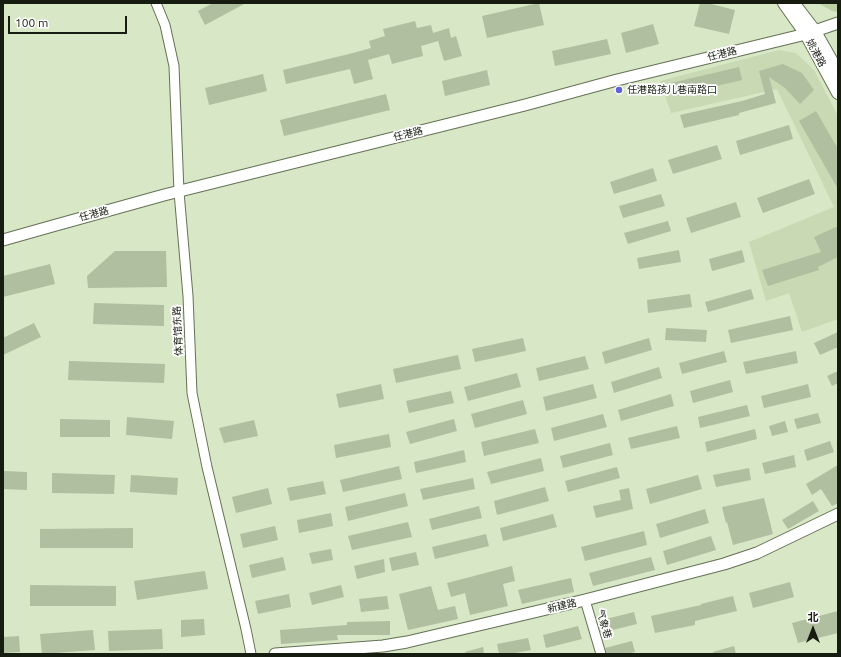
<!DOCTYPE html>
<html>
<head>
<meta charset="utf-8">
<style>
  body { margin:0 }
  #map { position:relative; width:841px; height:657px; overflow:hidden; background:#d8e7c6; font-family:Ubuntu,"Noto Sans SC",sans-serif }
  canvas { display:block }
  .frame { position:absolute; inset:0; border:4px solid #171c10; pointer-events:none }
  .north { position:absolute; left:793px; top:609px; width:40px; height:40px; -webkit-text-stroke:3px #fff; paint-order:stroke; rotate:0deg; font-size:11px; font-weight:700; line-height:16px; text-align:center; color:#171c10 }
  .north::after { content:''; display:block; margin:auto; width:14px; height:18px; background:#171c10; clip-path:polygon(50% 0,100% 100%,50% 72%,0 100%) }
  .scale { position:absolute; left:8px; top:16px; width:119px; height:18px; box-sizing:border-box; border:2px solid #171c10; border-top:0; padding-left:5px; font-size:12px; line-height:14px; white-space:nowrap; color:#171c10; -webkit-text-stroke:3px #fff; paint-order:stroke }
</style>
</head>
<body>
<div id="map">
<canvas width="841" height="657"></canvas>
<div class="frame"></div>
<div class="north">北</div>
<div class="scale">100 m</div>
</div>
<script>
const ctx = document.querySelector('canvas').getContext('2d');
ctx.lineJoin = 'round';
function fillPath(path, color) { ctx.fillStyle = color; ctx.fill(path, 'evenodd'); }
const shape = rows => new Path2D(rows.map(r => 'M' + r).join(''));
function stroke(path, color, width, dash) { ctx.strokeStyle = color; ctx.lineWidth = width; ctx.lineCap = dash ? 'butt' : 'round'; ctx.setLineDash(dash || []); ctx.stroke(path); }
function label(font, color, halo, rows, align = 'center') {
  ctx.font = font + ' Ubuntu,"Noto Sans SC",sans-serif'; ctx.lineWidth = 3.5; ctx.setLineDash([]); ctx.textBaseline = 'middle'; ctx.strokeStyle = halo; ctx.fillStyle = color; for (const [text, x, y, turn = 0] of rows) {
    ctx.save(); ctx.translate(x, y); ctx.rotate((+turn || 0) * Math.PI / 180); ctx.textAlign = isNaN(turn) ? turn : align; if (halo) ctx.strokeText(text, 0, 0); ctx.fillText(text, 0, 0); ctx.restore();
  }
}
fillPath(shape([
  [779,50,796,53,814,70,838,116,838,319,802,332,789,293,766,301,749,242,834,207,777,89,671,113,660,81]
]), '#c8d9b3');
fillPath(shape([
  [818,3,838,3,838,12,832,11]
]), '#bdd2a4');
fillPath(shape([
  [213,3,246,3,205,25,198,11],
  [539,3,544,25,487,38,482,16],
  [700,3,707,3,735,10,729,34,694,26],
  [415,21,417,28,431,25,433,33,449,28,451,38,456,36,462,56,444,61,438,41,421,46,423,56,392,64,389,54,368,60,373,79,354,84,350,69,286,84,283,70,353,53,371,48,369,41,385,36,383,29],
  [653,24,659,44,626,53,621,33],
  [607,39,611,54,555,66,552,51],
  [783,64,802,73,814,90,800,104,785,88,769,77,776,103,739,113,739,115,684,128,680,115,742,101,765,94,759,71],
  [739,67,742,80,674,96,671,83],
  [487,70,490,85,445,96,442,81],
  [263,74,267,91,209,105,205,88],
  [386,94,390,110,284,136,280,120],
  [816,111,838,149,838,189,799,121],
  [789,125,793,139,740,155,736,141],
  [717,145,722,159,673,174,668,160],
  [653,168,657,181,614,194,610,182],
  [809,179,815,194,763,213,757,198],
  [661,194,665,206,623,218,619,206],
  [736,202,741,217,691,233,686,218],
  [668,221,671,231,628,244,624,233],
  [838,226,838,257,818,267,819,270,768,286,762,270,821,252,814,237],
  [679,250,681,262,639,269,637,258],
  [742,250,745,262,712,271,709,259],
  [115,251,166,251,167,287,88,288,87,276],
  [50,264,55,284,3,297,3,276],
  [751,289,754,299,708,312,705,302],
  [690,294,692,307,648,313,647,300],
  [94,303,164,305,164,326,93,324],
  [790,316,793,330,731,343,728,330],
  [34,323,41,337,3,355,3,338],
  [666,328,707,330,706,342,665,340],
  [838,332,838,347,820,355,814,343],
  [523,338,526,351,475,362,472,349],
  [649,338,652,350,605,364,602,352],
  [724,351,727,362,682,374,679,363],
  [796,351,798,363,746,374,743,362],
  [458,355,461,369,396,383,393,369],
  [585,356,589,369,539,381,536,368],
  [69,361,165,364,164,383,68,380],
  [659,367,662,378,614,393,611,382],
  [838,371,838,383,832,386,827,376],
  [517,373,521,387,468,401,464,387],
  [730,380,733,392,693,403,690,391],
  [381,384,384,399,339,408,336,394],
  [593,384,597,398,546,411,543,397],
  [808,384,811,397,764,408,761,396],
  [451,391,454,403,409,413,406,401],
  [671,394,674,406,621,421,618,410],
  [523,400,527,414,475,428,471,414],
  [747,405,750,416,700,428,698,417],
  [818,413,821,423,797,429,794,419],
  [603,414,607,427,554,441,551,428],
  [127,417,174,421,172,439,126,435],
  [60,419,110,420,110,437,60,437],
  [454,419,457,431,410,444,406,432],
  [254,420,258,436,224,443,219,428],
  [785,421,788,432,772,436,769,426],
  [677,426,680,438,631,449,628,438],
  [535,429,539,443,484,456,481,442],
  [755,429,757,439,707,452,705,442],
  [389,434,391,447,336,458,334,445],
  [830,441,834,452,807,461,804,450],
  [610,443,613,455,563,468,560,456],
  [464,450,466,462,416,473,414,462],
  [794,455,796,467,765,474,762,463],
  [541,458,544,471,491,484,487,472],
  [838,465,838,503,832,506,821,489,812,495,806,484],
  [399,466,402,479,343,492,340,480],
  [617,467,620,478,568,492,565,481],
  [749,468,751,480,716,487,713,475],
  [3,471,27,472,27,490,3,489],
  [52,473,115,475,114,494,52,493],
  [131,475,178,478,177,495,130,492],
  [698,475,702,489,650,504,646,489],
  [473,478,475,489,423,500,420,489],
  [323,481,326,494,290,501,287,488],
  [545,487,549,501,497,515,494,501],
  [268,488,272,504,236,513,232,497],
  [629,488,633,509,596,518,593,506,621,500,619,490],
  [405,493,408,506,348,521,345,507],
  [764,498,773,534,733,545,727,522,726,523,722,507],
  [813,501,819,511,788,529,782,520],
  [479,506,482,518,432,530,429,519],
  [705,509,709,523,660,538,656,524],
  [331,513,333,526,299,533,297,520],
  [553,514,557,527,503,541,500,528],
  [408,522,412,537,352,550,348,536],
  [275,526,278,540,243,548,240,534],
  [133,528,133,548,40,548,40,529],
  [644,531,647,545,585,561,581,547],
  [486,534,489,546,435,559,432,547],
  [711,536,716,550,667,565,663,551],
  [331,549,333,560,312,564,309,553],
  [416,552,419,565,392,571,389,558],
  [283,557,286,570,252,578,249,565],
  [651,557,655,570,593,586,589,573],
  [384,559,385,572,357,579,354,566],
  [512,566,515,581,503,584,508,606,470,615,465,593,451,597,447,583],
  [205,571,208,589,137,600,134,581],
  [571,578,574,592,522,604,518,590],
  [790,582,794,597,753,608,749,593],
  [30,585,116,586,116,606,30,606],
  [341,585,344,597,312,605,309,593],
  [431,586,438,610,455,606,458,619,408,630,399,594],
  [289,594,291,607,258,614,255,601],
  [387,596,389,609,361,612,359,599],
  [733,596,737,611,695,621,695,625,655,633,651,616,701,605,701,604],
  [838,611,838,633,798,643,792,623],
  [634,612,637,624,601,633,598,621],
  [204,619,205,635,181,637,181,620],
  [390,621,390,635,337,635,338,640,281,644,280,630,347,625,347,622],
  [578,626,582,639,546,648,543,635],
  [162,629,163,649,109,651,108,631],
  [93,630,95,650,42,654,40,634],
  [19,636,20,652,3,653,3,637],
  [528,638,531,650,510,654,499,654,497,644],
  [632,641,635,652,626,654,607,654,605,648],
  [734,646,736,654,713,654,713,652],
  [483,647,484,654,466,654,465,652]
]), '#b0bf9f');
const minor = shape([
  [156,3,165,25,174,66,179,192,188,296,192,393,207,467,246,629,251,654],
  [585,600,601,654]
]);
const tertiary = shape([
  [3,240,49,227,164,195,525,105,617,80,806,34,838,23],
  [275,654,383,646,407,642,585,600,724,564,757,553,838,514]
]);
const secondary = shape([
  [784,3,806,34,838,93],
  [794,4,814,30,838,72]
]);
stroke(minor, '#647154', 11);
stroke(tertiary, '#647154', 13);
stroke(secondary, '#647154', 14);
stroke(minor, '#fff', 9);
stroke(tertiary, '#fff', 11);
stroke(secondary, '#fff', 12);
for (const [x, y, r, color] of [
  [619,90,4,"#5f62da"]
]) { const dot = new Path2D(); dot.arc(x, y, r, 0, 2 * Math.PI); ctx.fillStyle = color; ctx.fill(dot); stroke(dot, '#fff', 1.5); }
label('10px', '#171c10', '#fff', [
  ["姚港路",816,53,62],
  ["任港路",722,54,-14],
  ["任港路",408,134,-14],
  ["任港路",94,214,-15],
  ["体育馆东路",178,331,-93],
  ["新建路",562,606,-13],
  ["气象巷",604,624,73]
]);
label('10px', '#171c10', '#fff', [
  ["任港路孩儿巷南路口",627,90]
], 'left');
</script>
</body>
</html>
